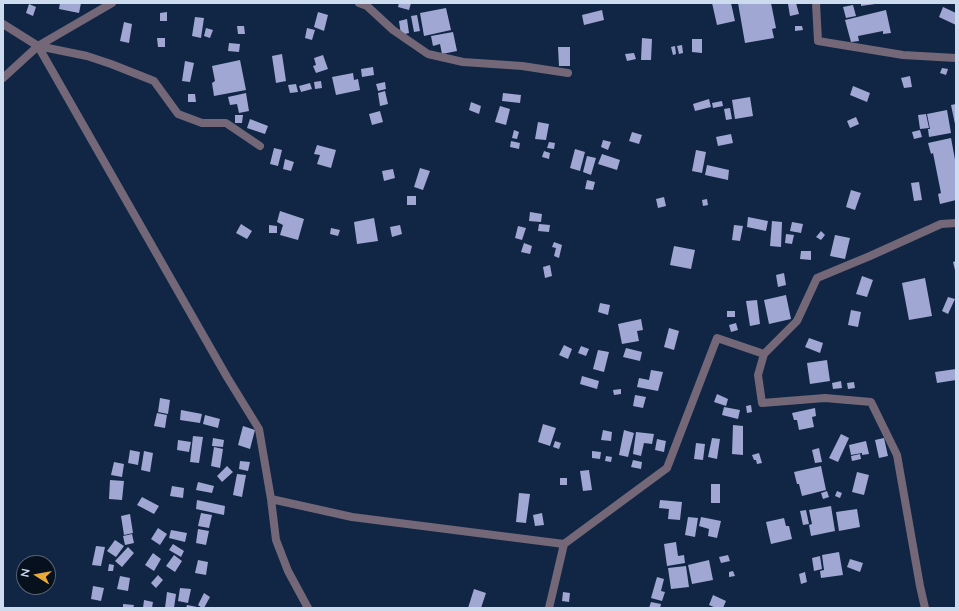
<!DOCTYPE html>
<html>
<head>
<meta charset="utf-8">
<style>
  body { margin:0 }
  #map { position:relative; width:959px; height:611px; overflow:hidden; background:#112645; font-family:Lato,sans-serif }
  canvas { display:block }
  .frame { position:absolute; inset:0; border:4px solid #cddbef; pointer-events:none }
  .north { position:absolute; left:16px; top:555px; width:40px; height:40px; box-sizing:border-box; background:#07101d; border:1px solid #566171; border-radius:50%; rotate:281deg; font-size:11px; font-weight:700; line-height:16px; text-align:center; color:#cddbef }
  .north::after { content:''; display:block; margin:auto; width:14px; height:18px; background:#eaaa38; clip-path:polygon(50% 0,100% 100%,50% 72%,0 100%) }
</style>
</head>
<body>
<div id="map">
<canvas width="959" height="611"></canvas>
<div class="frame"></div>
<div class="north">N</div>
</div>
<script>
const ctx = document.querySelector('canvas').getContext('2d');
ctx.lineJoin = 'round';
function fillPath(path, color) { ctx.fillStyle = color; ctx.fill(path, 'evenodd'); }
const shape = rows => new Path2D(rows.map(r => 'M' + r).join(''));
function stroke(path, color, width, dash) { ctx.strokeStyle = color; ctx.lineWidth = width; ctx.lineCap = dash ? 'butt' : 'round'; ctx.setLineDash(dash || []); ctx.stroke(path); }
fillPath(shape([
  [60,3,81,3,79,13,59,9],
  [399,3,411,3,409,10,398,7],
  [712,3,731,3,735,21,717,25],
  [738,3,771,3,776,28,772,29,774,38,745,43],
  [792,3,796,3,799,14,790,16,788,4],
  [861,3,875,3,875,4,861,6],
  [29,4,36,7,33,16,26,13],
  [853,5,856,16,846,18,843,7],
  [943,7,956,13,956,25,939,17],
  [446,8,451,30,424,36,420,13],
  [602,10,604,20,584,25,582,15],
  [886,10,891,33,883,34,883,31,858,36,859,41,851,42,845,20],
  [167,12,167,21,160,21,160,13],
  [318,12,328,15,324,31,314,27],
  [417,15,420,31,414,32,411,16],
  [195,17,204,18,201,38,192,36],
  [407,19,409,33,401,35,399,21],
  [124,22,132,24,129,43,120,41],
  [237,26,244,26,245,34,238,34],
  [795,26,802,26,803,30,795,31],
  [206,28,213,30,210,38,204,36],
  [307,28,315,30,312,40,305,38],
  [453,32,457,51,442,54,440,44,433,46,431,36],
  [157,38,165,38,165,47,158,47],
  [642,38,652,39,651,60,641,60],
  [692,39,702,39,702,53,692,52],
  [229,43,240,44,239,52,228,51],
  [682,45,683,53,679,54,677,46],
  [675,46,676,54,673,55,671,47],
  [558,47,570,47,570,66,559,66],
  [634,53,636,59,627,61,625,54],
  [282,54,286,81,276,83,272,56],
  [323,55,328,69,316,73,313,66,316,65,314,58],
  [240,60,246,90,214,96,212,83,215,81,212,66],
  [185,61,194,63,190,82,182,81],
  [373,67,374,75,362,77,361,69],
  [942,68,948,69,946,75,940,73],
  [353,73,354,80,358,79,360,90,336,95,332,77],
  [910,76,912,87,904,88,901,78],
  [321,81,322,88,315,89,314,82],
  [385,82,386,89,378,91,376,84],
  [310,83,312,89,301,92,299,86],
  [296,84,298,92,290,93,288,85],
  [853,86,870,93,867,102,850,95],
  [385,91,388,104,380,106,378,93],
  [246,93,249,111,239,113,237,104,230,105,228,97],
  [503,93,521,95,520,103,502,101],
  [188,94,195,94,196,102,188,102],
  [750,97,753,116,735,119,732,100],
  [709,99,711,107,695,111,693,104],
  [722,101,723,106,713,108,712,103],
  [471,102,481,106,479,114,469,110],
  [956,104,956,124,955,124,951,105],
  [500,106,510,109,506,125,495,122],
  [730,108,732,119,726,120,724,109],
  [947,110,951,133,929,137,928,129,930,129,927,114],
  [380,111,383,122,372,125,369,114],
  [926,114,929,128,920,129,918,115],
  [235,115,243,115,242,123,235,123],
  [856,117,859,124,850,128,847,121],
  [250,119,268,126,265,134,247,128],
  [538,122,549,124,546,140,535,139],
  [514,130,519,132,517,139,512,138],
  [920,130,922,137,914,139,912,132],
  [632,132,642,135,639,144,629,141],
  [731,134,733,143,718,146,716,137],
  [951,138,956,165,956,200,940,204,938,194,941,193,933,153,931,154,928,143],
  [603,140,611,142,608,150,601,147],
  [511,141,520,143,519,149,510,147],
  [549,142,555,143,554,149,547,148],
  [317,145,336,150,331,168,317,164,320,155,314,154],
  [274,148,282,150,278,166,270,164],
  [575,149,585,152,580,171,570,168],
  [696,150,706,152,702,173,692,171],
  [544,151,550,153,549,159,542,157],
  [602,154,620,160,617,170,598,164],
  [587,156,596,158,591,175,583,172],
  [285,159,294,162,291,171,283,169],
  [707,165,729,170,728,180,705,175],
  [420,168,430,171,423,190,414,187],
  [393,169,395,178,384,181,382,171],
  [587,180,595,182,593,190,585,189],
  [919,182,922,200,914,201,911,183],
  [851,190,861,193,855,210,846,207],
  [407,196,416,196,416,205,407,205],
  [664,197,666,206,658,208,656,199],
  [707,199,708,205,703,206,702,200],
  [280,211,304,219,298,240,280,235,283,225,277,222],
  [530,212,542,214,541,222,529,221],
  [748,217,768,221,766,231,747,227],
  [374,218,378,241,357,244,354,222],
  [772,221,782,222,781,247,770,246],
  [792,222,803,224,801,233,790,231],
  [241,224,252,231,247,239,236,233],
  [539,224,550,225,549,232,538,231],
  [269,225,277,226,277,233,269,233],
  [400,225,402,234,392,237,390,227],
  [734,225,743,226,740,241,732,240],
  [518,226,526,228,522,240,515,238],
  [331,228,340,230,338,236,330,234],
  [821,231,825,235,821,240,816,237],
  [786,234,794,235,792,244,785,243],
  [835,235,850,238,845,259,830,256],
  [554,242,562,245,559,258,554,256,556,248,552,247],
  [524,243,532,246,530,254,521,252],
  [674,246,695,250,691,269,670,265],
  [801,251,811,251,811,260,800,259],
  [956,261,956,270,955,270,953,262],
  [550,265,552,276,545,278,543,267],
  [784,273,786,285,778,287,776,275],
  [862,276,873,280,867,297,856,294],
  [925,278,932,316,909,320,902,283],
  [786,295,791,319,769,324,764,300],
  [948,297,955,299,948,314,942,311],
  [757,300,760,324,750,326,746,301],
  [600,303,610,305,608,315,598,312],
  [851,310,861,312,858,327,848,325],
  [727,311,735,311,735,317,727,317],
  [641,319,643,330,637,331,639,341,622,344,618,324],
  [736,323,738,330,731,332,729,325],
  [669,328,679,331,674,350,664,347],
  [809,338,823,343,820,353,805,347],
  [564,345,572,349,568,359,559,355],
  [581,346,589,349,586,356,578,353],
  [626,348,642,352,640,361,623,357],
  [598,350,609,352,604,372,593,369],
  [827,360,830,381,810,384,807,363],
  [956,369,956,380,937,383,935,372],
  [651,370,663,372,658,391,637,387,639,378,649,380],
  [582,376,599,381,597,389,580,384],
  [841,381,842,388,833,389,832,383],
  [854,382,855,388,848,389,847,383],
  [621,389,621,394,614,395,613,390],
  [717,394,728,399,726,406,714,402],
  [635,395,646,397,643,408,633,406],
  [160,398,170,400,168,414,158,412],
  [751,405,752,412,747,413,746,406],
  [724,407,740,410,738,419,722,415],
  [815,408,816,416,812,417,814,427,799,430,797,420,794,420,792,413],
  [181,410,202,414,200,423,180,420],
  [157,413,167,415,165,428,154,426],
  [205,415,220,419,218,428,203,424],
  [543,424,556,428,550,446,538,442],
  [733,425,743,426,743,455,732,454],
  [243,426,255,430,250,449,238,445],
  [603,430,612,432,611,441,601,440],
  [624,430,634,433,628,457,619,455],
  [636,432,654,434,652,444,644,443,641,456,633,454],
  [841,434,849,438,838,462,829,458],
  [193,436,203,437,199,463,190,462],
  [213,438,224,440,223,447,212,446],
  [712,438,720,439,717,459,708,457],
  [884,438,888,456,879,458,875,440],
  [657,439,666,441,664,452,655,450],
  [178,440,191,442,189,452,177,450],
  [555,441,561,443,559,449,553,447],
  [866,441,869,454,862,455,862,453,851,455,849,445],
  [696,443,705,444,703,460,694,459],
  [214,447,223,449,220,468,211,466],
  [819,448,822,462,815,463,812,450],
  [130,450,140,452,138,465,128,463],
  [144,451,153,453,150,472,141,470],
  [592,451,601,452,600,459,592,458],
  [759,453,762,463,757,464,756,460,754,460,752,455],
  [860,454,861,459,852,461,851,456],
  [606,456,612,457,611,462,605,461],
  [633,460,642,462,641,469,631,467],
  [240,461,250,462,248,471,239,469],
  [114,462,124,464,122,477,111,475],
  [227,466,233,472,222,482,217,476],
  [821,466,826,490,802,496,799,484,797,484,794,472],
  [589,470,592,490,583,491,580,471],
  [857,472,869,475,864,495,852,492],
  [237,474,246,475,242,497,233,495],
  [560,478,567,478,567,485,560,485],
  [110,480,124,481,122,500,109,499],
  [198,482,214,486,212,493,196,490],
  [711,484,720,484,720,503,711,503],
  [172,486,184,488,183,498,170,496],
  [827,491,829,497,823,499,821,493],
  [837,491,842,493,840,498,835,496],
  [519,493,530,494,526,523,516,522],
  [142,497,159,506,154,514,137,505],
  [197,500,225,506,224,515,196,509],
  [660,500,682,502,680,520,668,519,669,509,659,508],
  [831,506,835,531,811,536,809,525,812,524,809,510],
  [857,509,860,527,839,531,836,512],
  [806,510,809,524,803,525,800,511],
  [201,513,212,515,209,528,198,526],
  [542,513,544,525,535,526,533,515],
  [130,514,133,533,124,535,121,516],
  [688,517,698,518,695,537,685,535],
  [701,517,721,521,717,538,708,536,709,529,699,526],
  [784,518,786,526,789,526,792,539,771,544,766,522],
  [158,528,167,534,160,545,151,539],
  [198,529,209,531,206,545,196,543],
  [171,530,187,533,185,542,169,538],
  [132,534,134,543,125,545,123,536],
  [115,540,124,546,116,557,107,551],
  [676,542,678,556,684,555,685,563,667,566,664,544],
  [173,544,184,551,181,557,169,550],
  [96,546,105,547,101,566,92,565],
  [128,547,134,553,122,567,115,561],
  [839,552,843,575,821,578,820,571,824,570,822,555],
  [153,553,161,559,154,571,145,565],
  [174,555,182,561,175,572,166,566],
  [728,555,730,561,721,563,719,557],
  [820,556,822,569,814,571,812,558],
  [850,559,863,563,860,572,847,567],
  [198,560,208,562,206,575,195,573],
  [709,560,713,580,692,584,688,565],
  [109,564,114,565,113,571,108,571],
  [686,566,689,587,671,589,668,568],
  [733,571,735,576,729,577,729,572],
  [805,572,807,582,801,584,799,574],
  [158,575,163,580,156,588,151,583],
  [120,576,130,578,128,591,117,589],
  [657,577,664,579,661,591,665,592,662,601,651,598],
  [93,586,104,588,101,601,91,599],
  [180,588,191,589,188,603,178,601],
  [474,589,486,593,481,608,468,608],
  [167,592,176,594,174,608,165,608],
  [563,592,570,593,569,602,562,601],
  [204,593,210,597,204,608,202,608,198,605],
  [713,595,726,601,723,608,716,608,709,605],
  [144,600,153,602,152,608,143,608],
  [651,602,661,604,660,608,649,608],
  [123,604,134,605,133,608,123,608],
  [187,605,197,607,197,608,186,608]
]), '#a0a7d3');
stroke(shape([
  [359,3,367,6,393,30,428,54,463,62,522,66,568,73],
  [816,3,818,41,903,55,956,58],
  [3,24,38,46,87,56,111,64,154,81,178,114,202,123,226,123,260,146],
  [38,46,227,377,259,429,271,499,352,517,564,544],
  [3,78,38,46,112,3],
  [271,499,276,540,288,571,308,608],
  [549,608,564,544,667,468,717,338,764,354],
  [925,608,920,586,897,455,871,402,825,398,762,403,758,375,764,354,797,321,817,278,870,256,941,224,956,223]
]), '#746878', 8);
</script>
</body>
</html>
